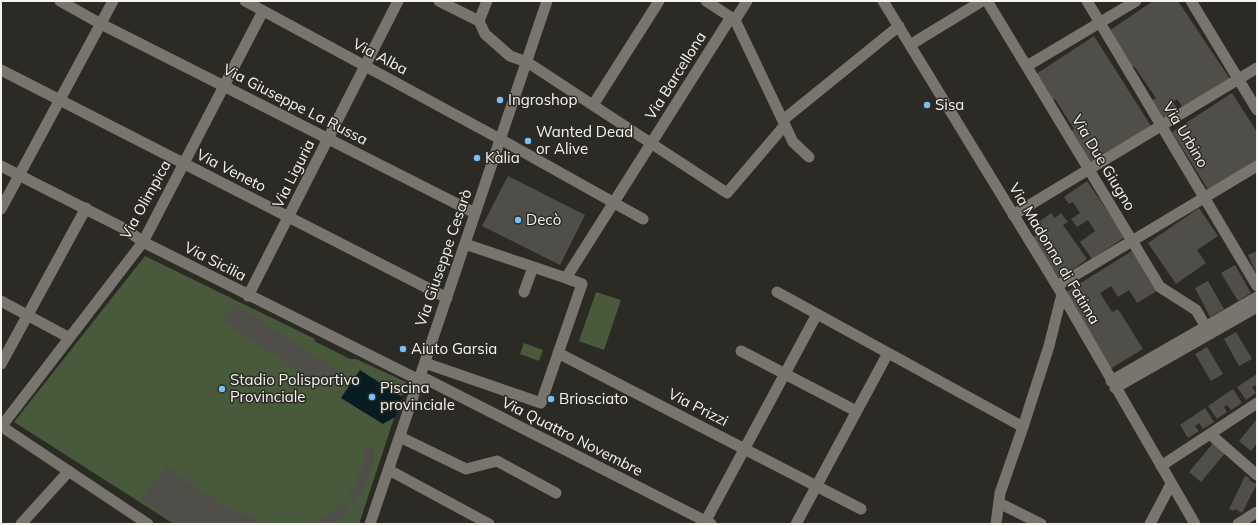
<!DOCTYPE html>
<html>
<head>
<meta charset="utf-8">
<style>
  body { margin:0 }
  #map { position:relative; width:1258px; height:525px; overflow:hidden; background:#2c2a24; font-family:Mulish,sans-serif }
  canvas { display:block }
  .frame { position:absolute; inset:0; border:2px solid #f5f4f0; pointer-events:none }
</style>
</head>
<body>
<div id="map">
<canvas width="1258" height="525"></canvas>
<div class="frame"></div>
</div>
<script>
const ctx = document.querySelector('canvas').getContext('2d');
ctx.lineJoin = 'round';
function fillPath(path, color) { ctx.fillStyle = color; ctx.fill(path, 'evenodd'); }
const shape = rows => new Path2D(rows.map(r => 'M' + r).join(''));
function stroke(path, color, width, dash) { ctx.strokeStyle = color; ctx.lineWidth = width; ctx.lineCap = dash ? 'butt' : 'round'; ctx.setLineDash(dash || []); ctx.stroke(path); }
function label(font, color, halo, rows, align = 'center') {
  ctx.font = font + ' Mulish,sans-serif'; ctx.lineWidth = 3; ctx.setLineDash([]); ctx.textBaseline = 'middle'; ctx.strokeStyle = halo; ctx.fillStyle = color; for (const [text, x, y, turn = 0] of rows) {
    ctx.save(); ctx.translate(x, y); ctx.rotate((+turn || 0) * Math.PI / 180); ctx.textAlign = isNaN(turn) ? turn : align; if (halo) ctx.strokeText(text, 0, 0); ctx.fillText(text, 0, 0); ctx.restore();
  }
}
fillPath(shape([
  [145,256,315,339,314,341,350,359,356,359,406,382,359,524,174,524,14,422],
  [596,292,621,300,604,350,579,341],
  [524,343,543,350,539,361,520,354]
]), '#495a3c');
fillPath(shape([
  [360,370,402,397,395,417,383,424,341,398]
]), '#071d21');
fillPath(shape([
  [1153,1,1178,1,1230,79,1184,109,1177,99,1173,102,1179,111,1164,121,1151,101,1156,98,1134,66,1131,69,1106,33],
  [1094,36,1151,126,1092,164,1070,132,1074,129,1055,99,1050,102,1033,76],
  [1232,93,1257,132,1257,160,1209,191,1172,132],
  [508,176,585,215,560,265,482,226],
  [1087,181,1125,237,1092,259,1080,242,1095,231,1088,220,1077,227,1071,219,1080,213,1073,202,1069,204,1064,197],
  [1199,208,1218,236,1197,250,1206,263,1176,284,1148,243],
  [1051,213,1055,218,1061,213,1068,222,1063,225,1087,259,1060,279,1032,238,1036,235,1031,228],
  [1132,251,1157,291,1137,303,1129,290,1118,297,1111,286,1100,293,1112,312,1118,309,1143,349,1110,369,1063,294],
  [1257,251,1257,275,1248,255],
  [1235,265,1251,293,1238,301,1221,273],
  [1208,281,1224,309,1210,317,1195,288],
  [234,303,341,373,330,391,222,321],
  [1236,332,1252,359,1239,366,1224,339],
  [1207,347,1223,374,1211,381,1195,354],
  [1257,374,1257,385,1252,387,1256,393,1246,400,1237,387],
  [1233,389,1242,403,1231,410,1227,405,1224,407,1227,412,1217,419,1208,406],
  [1205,408,1214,422,1203,429,1199,423,1195,426,1199,431,1188,438,1180,425],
  [1257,419,1257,443,1251,451,1239,441],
  [1214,442,1226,452,1201,482,1189,472],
  [365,446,374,448,374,460,367,482,362,493,355,504,347,497,354,486,362,468],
  [167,466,191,485,229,508,245,515,269,524,175,524,141,498],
  [1245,476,1250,478,1249,480,1257,484,1242,513,1235,509,1234,511,1229,509],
  [344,502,351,509,348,513,333,524,308,524,330,514]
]), '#504e48');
stroke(shape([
  [60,1,101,24,475,213],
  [245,1,500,139,643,219],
  [439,1,479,21],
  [706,1,735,20,793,142,809,157],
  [883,1,1062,294,1195,524],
  [987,1,1160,287,1196,310,1210,334],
  [1087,1,1257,286],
  [1191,1,1257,110],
  [735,20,747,1],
  [479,21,485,34,510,56,527,62,727,193,785,125],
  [479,21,487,1],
  [910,45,982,1],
  [1027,66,1136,1],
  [1,70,447,298],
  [593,105,659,1],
  [783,120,899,26],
  [1,166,127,230,143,242,419,380],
  [1,209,113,1],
  [1013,215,1257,68],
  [465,244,566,278,731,17],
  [1057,286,1257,166],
  [524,292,533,267],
  [777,292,1023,427],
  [248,296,398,1],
  [1,301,68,337],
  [741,351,856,411],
  [558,353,861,509],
  [425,363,541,403,582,284,566,278],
  [1,364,86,208],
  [420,376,711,524],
  [1111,381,1257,297],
  [1115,388,1257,307],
  [1,426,148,524],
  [1,427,143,242,263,11],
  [1210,434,1257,475],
  [400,437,466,469,497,461,556,493],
  [1161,466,1257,403],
  [389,470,489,524],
  [999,503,1041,524],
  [21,524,69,471],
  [370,524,547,1],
  [704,524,817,314],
  [796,524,888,353],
  [996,524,1000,493,1023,427,1049,346,1062,294],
  [1150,524,1171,484],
  [1238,524,1257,512]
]), '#78756e', 11);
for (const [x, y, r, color] of [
  [500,100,4,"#73c1f6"],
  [927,105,4,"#73c1f6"],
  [528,141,4,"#73c1f6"],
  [477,158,4,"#73c1f6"],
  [518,220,4,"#73c1f6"],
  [403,349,4,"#73c1f6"],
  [222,389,4,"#73c1f6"],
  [372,397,4,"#73c1f6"],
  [551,399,4,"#73c1f6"]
]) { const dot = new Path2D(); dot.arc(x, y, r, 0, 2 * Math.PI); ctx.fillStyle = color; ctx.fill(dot); stroke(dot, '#2c2a24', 1.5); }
label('15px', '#f5f4f0', '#2c2a24', [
  ["Via Alba",380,57,28],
  ["Via Barcellona",676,76,-58],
  ["Via Giuseppe La Russa",295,105,27],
  ["Via Urbino",1185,135,59],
  ["Via Due Giugno",1103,163,59],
  ["Via Veneto",231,171,27],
  ["Via Liguria",294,174,-63],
  ["Via Olimpica",146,200,-61],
  ["Via Madonna di Fatima",1054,254,59],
  ["Via Giuseppe Cesarò",444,258,-71],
  ["Via Sicilia",215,262,27],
  ["Via Prizzi",698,408,27],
  ["Via Quattro Novembre",572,437,27]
]);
label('15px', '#f5f4f0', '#2c2a24', [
  ["Ingroshop",508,100],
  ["Sisa",935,105],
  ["Wanted Dead",536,132],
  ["or Alive",536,149],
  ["Kàlia",485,158],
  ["Decò",526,220],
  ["Aiuto Garsia",411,349],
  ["Stadio Polisportivo",230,380],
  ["Provinciale",230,397],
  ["Piscina",380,388],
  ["provinciale",380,405],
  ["Briosciato",559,399]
], 'left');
</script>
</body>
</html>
